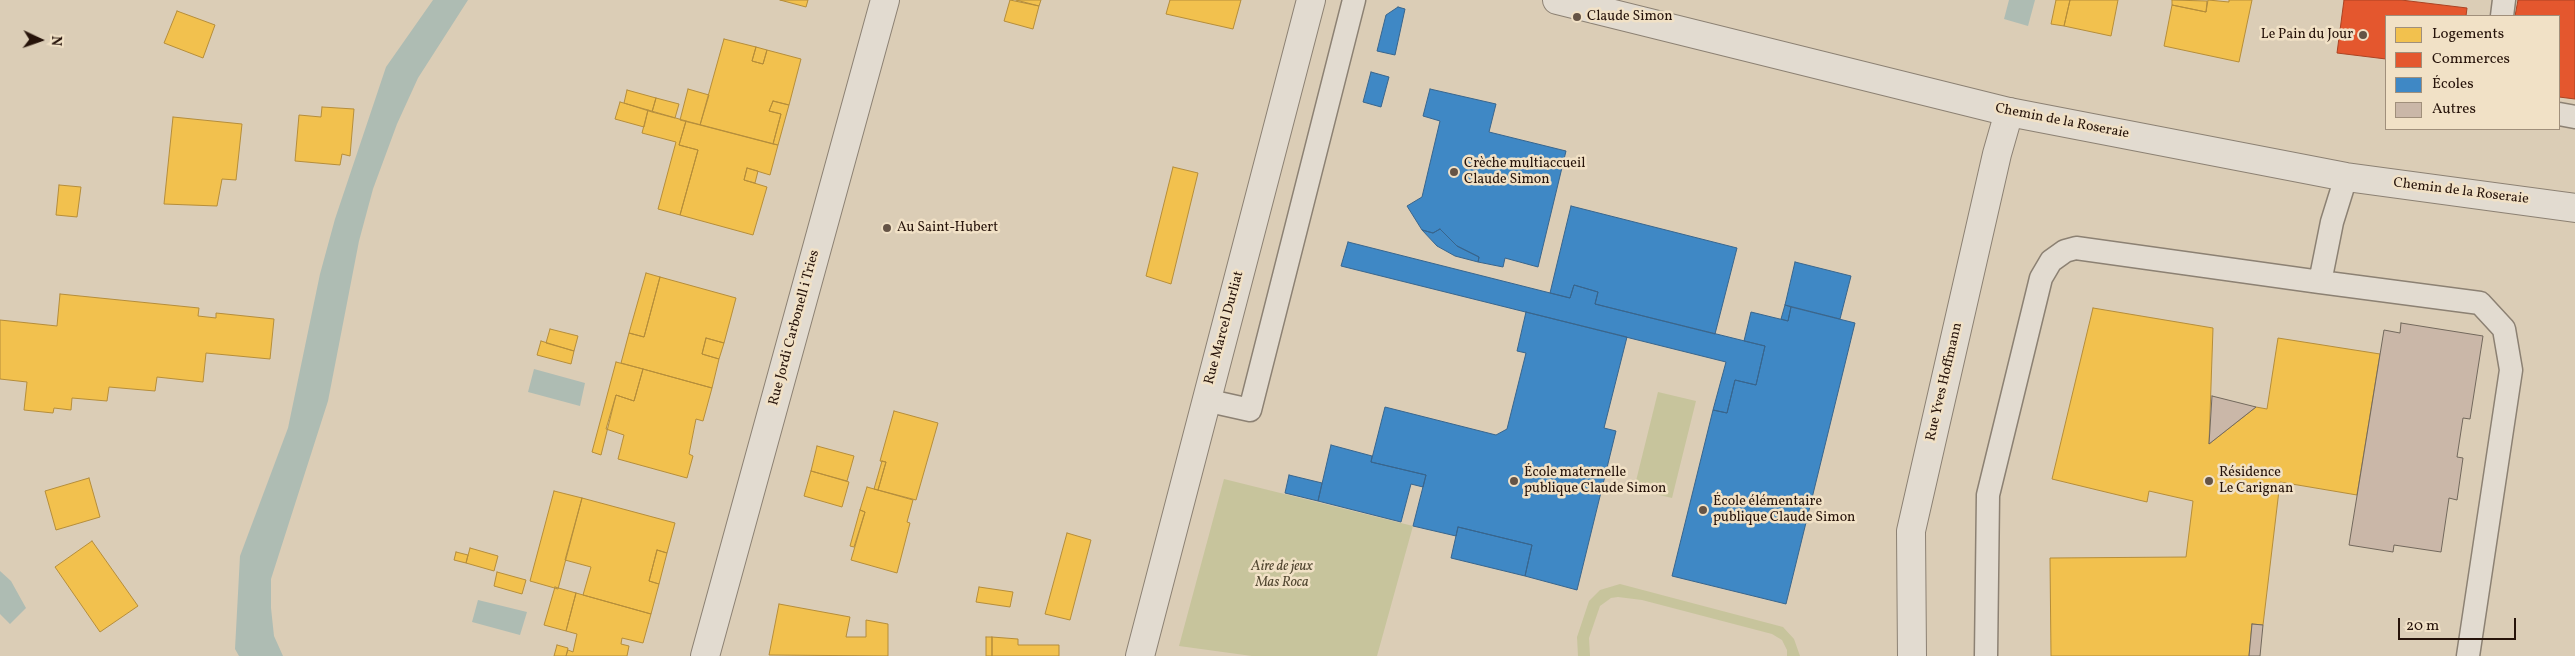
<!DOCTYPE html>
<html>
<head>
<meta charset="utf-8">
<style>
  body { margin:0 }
  #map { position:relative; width:2575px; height:656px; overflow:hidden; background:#dbcdb6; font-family:Vollkorn,serif }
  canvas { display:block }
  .legend { position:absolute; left:2385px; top:15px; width:175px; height:115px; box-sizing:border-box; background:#f1e1c6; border:1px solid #a08f7b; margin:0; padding:6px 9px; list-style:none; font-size:15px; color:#26130a }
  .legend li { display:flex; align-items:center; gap:10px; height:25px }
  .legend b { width:25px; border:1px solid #a08f7b }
  .north { position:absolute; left:15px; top:15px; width:50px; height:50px; -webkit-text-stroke:4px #f1e1c6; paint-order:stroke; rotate:93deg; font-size:14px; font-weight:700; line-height:20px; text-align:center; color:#26130a }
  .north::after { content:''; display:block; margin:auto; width:18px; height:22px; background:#26130a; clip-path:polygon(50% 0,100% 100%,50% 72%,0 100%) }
  .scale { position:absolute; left:2398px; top:618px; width:118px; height:22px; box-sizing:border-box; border:2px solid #26130a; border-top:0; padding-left:6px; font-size:15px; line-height:18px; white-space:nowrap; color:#26130a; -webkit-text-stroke:4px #f1e1c6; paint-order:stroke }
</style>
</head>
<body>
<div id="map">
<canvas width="2575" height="656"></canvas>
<ul class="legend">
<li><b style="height:14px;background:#f2c14e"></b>Logements</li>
<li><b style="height:14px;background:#e4572e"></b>Commerces</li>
<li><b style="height:14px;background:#3f88c5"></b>Écoles</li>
<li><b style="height:14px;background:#cab7a8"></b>Autres</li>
</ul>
<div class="north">N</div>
<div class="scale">20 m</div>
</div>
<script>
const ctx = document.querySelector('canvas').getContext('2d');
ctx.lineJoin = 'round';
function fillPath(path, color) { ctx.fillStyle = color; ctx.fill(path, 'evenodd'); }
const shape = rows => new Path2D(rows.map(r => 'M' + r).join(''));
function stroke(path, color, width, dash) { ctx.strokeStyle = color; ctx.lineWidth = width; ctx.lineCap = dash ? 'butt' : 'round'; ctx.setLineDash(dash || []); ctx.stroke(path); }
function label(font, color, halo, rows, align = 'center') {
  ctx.font = font + ' Vollkorn,serif'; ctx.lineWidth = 5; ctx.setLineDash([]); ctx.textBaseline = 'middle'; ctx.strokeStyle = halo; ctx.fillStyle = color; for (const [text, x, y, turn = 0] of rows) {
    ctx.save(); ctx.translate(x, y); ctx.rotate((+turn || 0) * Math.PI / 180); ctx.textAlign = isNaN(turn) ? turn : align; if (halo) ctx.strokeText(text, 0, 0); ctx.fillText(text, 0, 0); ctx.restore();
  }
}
fillPath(shape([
  [1658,392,1696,401,1672,498,1634,489],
  [1224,479,1413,526,1377,656,1252,656,1179,646],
  [1620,584,1783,627,1794,639,1800,656,1787,656,1787,650,1782,640,1772,634,1642,600,1618,597,1611,598,1600,606,1589,638,1590,656,1578,656,1577,637,1589,601,1600,590]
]), '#c7c49c');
fillPath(shape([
  [433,0,468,0,418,78,397,124,373,189,359,241,328,401,271,579,271,608,274,636,283,656,239,656,235,649,240,556,288,428,320,274,335,219,386,67],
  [2009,0,2035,0,2028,26,2004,19],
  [534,369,585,383,580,406,528,392],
  [0,571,11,581,26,608,10,624,0,614],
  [478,600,527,612,520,635,472,622]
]), '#aebcb3');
const homes = shape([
  [780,0,808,0,806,7,780,0],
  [1010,0,1039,6,1033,29,1004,21,1010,0],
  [1016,0,1041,0,1039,6,1016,0],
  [1170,0,1241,0,1233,29,1166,14,1170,0],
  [2056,0,2070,0,2064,26,2051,24,2056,0],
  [2070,0,2118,0,2111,36,2064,26,2070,0],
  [2172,0,2207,1,2206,12,2172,5,2172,0],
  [2208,0,2229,2,2229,0,2252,0,2239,62,2164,46,2172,5,2206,12,2208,0],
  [177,11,215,25,203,58,164,43,177,11],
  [724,39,756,47,752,61,763,64,767,50,801,59,789,105,773,101,769,111,781,114,773,144,700,125,724,39],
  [756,47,767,50,763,64,752,61,756,47],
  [688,89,709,95,700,125,680,120,688,89],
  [627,90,656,98,652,112,624,103,627,90],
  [656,98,679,104,675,118,652,112,656,98],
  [773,101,789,105,778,145,773,144,781,114,769,111,773,101],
  [620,102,648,110,644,127,615,119,620,102],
  [322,107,354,109,350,156,342,154,340,165,295,161,299,115,321,117,322,107],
  [648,110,686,121,679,145,698,150,680,215,658,209,676,142,642,133,648,110],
  [173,117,242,124,236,180,222,179,217,206,164,204,173,117],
  [686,121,778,145,770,175,747,168,744,180,767,187,753,235,680,215,698,150,679,145,686,121],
  [1173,167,1198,173,1171,284,1146,276,1173,167],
  [747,168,758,171,755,183,744,180,747,168],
  [59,185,81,187,77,217,56,215,59,185],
  [646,273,660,277,644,337,629,333,646,273],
  [660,277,736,298,724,343,706,338,702,354,719,359,712,388,621,363,629,333,644,337,660,277],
  [60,294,199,308,198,316,216,318,216,313,274,319,270,359,206,353,203,382,157,377,155,391,109,387,107,401,72,398,71,410,54,408,53,413,24,410,27,382,0,379,0,320,57,326,60,294],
  [2093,308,2213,328,2209,444,2256,407,2267,409,2278,338,2380,354,2357,495,2280,482,2263,625,2252,624,2249,656,2051,656,2050,558,2186,557,2193,501,2149,491,2147,502,2052,479,2093,308],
  [550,329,578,336,574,351,546,343,550,329],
  [706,338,724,343,719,359,702,354,706,338],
  [541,341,574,351,571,364,537,355,541,341],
  [616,362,643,369,634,401,616,395,601,455,592,452,616,362],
  [643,369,712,388,703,421,696,419,689,454,693,456,687,478,618,459,624,435,606,429,616,395,634,401,643,369],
  [894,411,938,423,916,500,878,490,886,462,880,461,894,411],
  [817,446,854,456,847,481,811,471,817,446],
  [882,461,886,462,878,490,874,489,882,461],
  [811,471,849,482,842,507,804,496,811,471],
  [89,478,100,517,56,530,45,491,89,478],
  [867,487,913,500,907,522,910,523,897,573,851,560,865,512,860,510,867,487],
  [554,491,582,498,558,589,530,581,554,491],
  [582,498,675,523,667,553,657,550,649,581,659,584,651,614,583,595,591,567,565,560,582,498],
  [860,510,865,512,854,547,850,546,860,510],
  [1067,533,1091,540,1070,620,1045,614,1067,533],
  [92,541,138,606,100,632,55,567,92,541],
  [470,548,498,556,494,571,466,563,470,548],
  [657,550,667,553,659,584,649,581,657,550],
  [456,552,468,555,466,563,454,560,456,552],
  [497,572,526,580,522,594,494,586,497,572],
  [555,587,576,593,566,631,544,625,555,587],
  [979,587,1013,592,1010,607,976,602,979,587],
  [576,593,651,614,643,643,622,638,621,644,629,646,627,656,566,656,568,650,573,652,577,634,566,631,576,593],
  [779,604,850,617,846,637,866,637,866,620,888,624,888,656,769,655,779,604],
  [986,637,992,637,992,656,986,656,986,637],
  [992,637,1018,639,1018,645,1059,645,1059,656,992,656,992,637],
  [557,645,568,648,566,656,554,656,557,645]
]);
fillPath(homes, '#f2c14e');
stroke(homes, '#b58d3a', 1);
const shops = shape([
  [2344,0,2401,0,2467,8,2466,16,2386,16,2386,59,2337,53,2344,0],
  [2518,0,2575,0,2575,99,2559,97,2559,16,2515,16,2518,0]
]);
fillPath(shops, '#e4572e');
stroke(shops, '#ab4323', 1);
const schools = shape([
  [1398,7,1405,9,1395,55,1377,51,1386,15,1398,7],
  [1371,72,1389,77,1381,107,1363,102,1371,72],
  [1430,89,1496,104,1489,132,1566,151,1538,267,1505,258,1503,267,1478,262,1479,257,1457,246,1440,229,1433,233,1422,230,1407,206,1422,197,1440,121,1423,116,1430,89],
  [1571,206,1737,248,1715,334,1595,304,1598,292,1574,285,1570,298,1550,293,1571,206],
  [1440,229,1457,246,1479,257,1478,262,1455,256,1437,246,1422,230,1433,233,1440,229],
  [1348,242,1570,298,1574,285,1598,292,1595,304,1765,346,1756,385,1735,380,1727,413,1713,410,1726,362,1341,266,1348,242],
  [1795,262,1851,276,1840,319,1785,305,1795,262],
  [1785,305,1791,307,1788,321,1781,319,1785,305],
  [1791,307,1855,323,1786,604,1672,576,1713,410,1727,413,1735,380,1756,385,1765,346,1744,341,1751,312,1788,321,1791,307],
  [1526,312,1627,337,1604,428,1616,431,1577,590,1525,576,1532,545,1458,527,1456,536,1413,526,1426,475,1371,462,1385,407,1496,435,1507,429,1526,353,1517,351,1526,312],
  [1331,445,1372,456,1371,462,1426,475,1423,487,1411,484,1401,522,1318,501,1331,445],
  [1289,475,1322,483,1318,501,1285,493,1289,475],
  [1458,527,1532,545,1525,576,1451,558,1458,527]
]);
fillPath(schools, '#3f88c5');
stroke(schools, '#38658d', 1);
const building = shape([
  [2401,323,2483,336,2470,419,2463,418,2457,457,2463,458,2457,500,2449,498,2441,552,2394,545,2393,552,2349,545,2384,330,2400,333,2401,323],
  [2212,396,2256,407,2209,444,2212,396],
  [2252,624,2263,625,2260,656,2249,656,2252,624]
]);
fillPath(building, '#cab7a8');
stroke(building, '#72685c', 1);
const service = shape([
  [2502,16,2504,0],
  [2559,114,2575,117],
  [2320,282,2480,303,2504,329,2511,370,2468,656],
  [1205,400,1250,410,1354,0],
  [1986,656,1988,495,2041,278,2051,261,2065,251,2076,248,2320,282,2332,222,2346,177]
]);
const minor = shape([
  [705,656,885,0],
  [1140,656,1311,0],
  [1912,656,1911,531,1997,154,2009,112]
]);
const tertiary = shape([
  [1557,0,2009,112,2346,177,2575,208]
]);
stroke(service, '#8c8173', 25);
stroke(minor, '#8c8173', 30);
stroke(tertiary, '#8c8173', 30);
stroke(service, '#e2dbd0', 22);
stroke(minor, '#e2dbd0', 28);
stroke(tertiary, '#e2dbd0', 28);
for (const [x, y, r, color] of [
  [1577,17,5,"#655446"],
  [2363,35,5,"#655446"],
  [1454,172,5,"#655446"],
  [887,228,5,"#655446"],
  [1514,481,5,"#655446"],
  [2209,481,5,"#655446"],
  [1703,510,5,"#655446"]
]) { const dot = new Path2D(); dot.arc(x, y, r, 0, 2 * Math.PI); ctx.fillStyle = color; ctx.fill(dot); stroke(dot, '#f1e1c6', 2); }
label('14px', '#26130a', '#f1e1c6', [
  ["Claude Simon",1587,17],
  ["Le Pain du Jour",2353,35,"right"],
  ["Crèche multiaccueil",1464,164],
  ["Claude Simon",1464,180],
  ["Au Saint-Hubert",897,228],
  ["École maternelle",1524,473],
  ["publique Claude Simon",1524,489],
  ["Résidence",2219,473],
  ["Le Carignan",2219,489],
  ["École élémentaire",1713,502],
  ["publique Claude Simon",1713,518]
], 'left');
label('14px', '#26130a', '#f1e1c6', [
  ["Chemin de la Roseraie",2062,122,11],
  ["Chemin de la Roseraie",2461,192,7],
  ["Rue Jordi Carbonell i Tries",795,328,-75],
  ["Rue Marcel Durliat",1225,328,-75],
  ["Rue Yves Hoffmann",1945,382,-77]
]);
label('italic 14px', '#514630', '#f1e1c6', [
  ["Aire de jeux",1282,567],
  ["Mas Roca",1282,583]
]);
</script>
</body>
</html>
